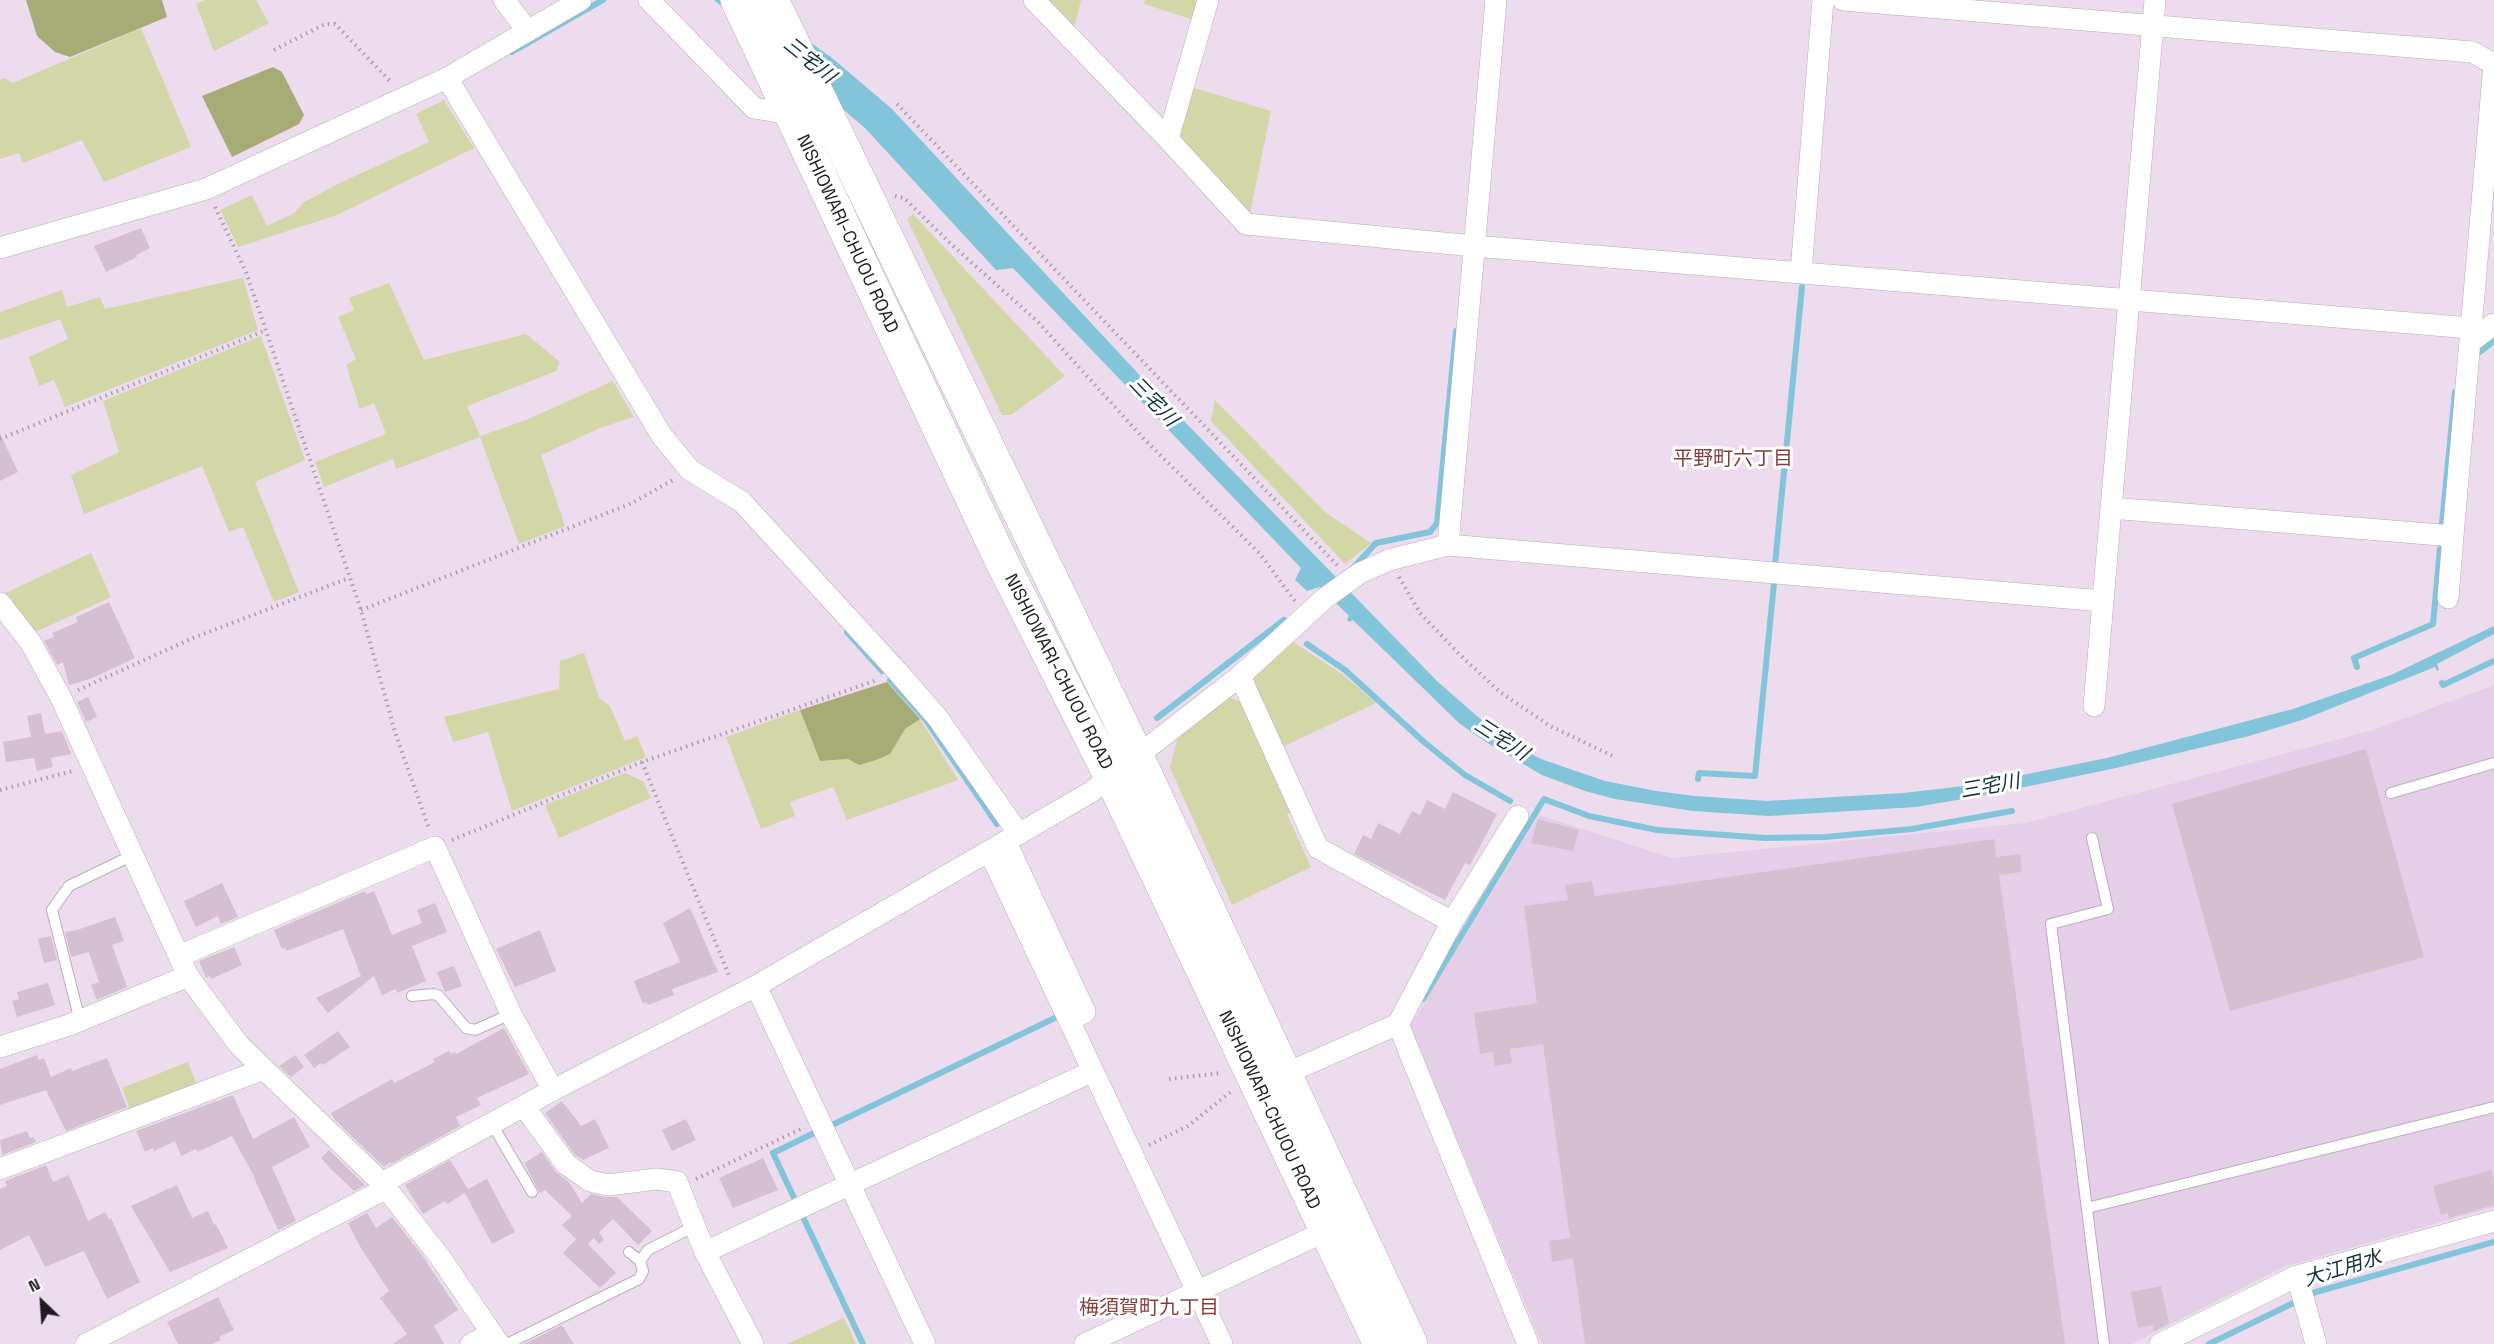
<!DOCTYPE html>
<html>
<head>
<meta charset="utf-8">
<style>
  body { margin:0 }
  #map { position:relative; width:2494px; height:1344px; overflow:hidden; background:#eddbee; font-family:"Space Grotesk",sans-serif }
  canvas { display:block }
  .north { position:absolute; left:12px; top:1272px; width:60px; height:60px; -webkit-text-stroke:4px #fff; paint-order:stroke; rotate:335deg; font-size:16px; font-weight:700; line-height:24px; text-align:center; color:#201a21 }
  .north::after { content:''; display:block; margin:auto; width:21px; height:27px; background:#201a21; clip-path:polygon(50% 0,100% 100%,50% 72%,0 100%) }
</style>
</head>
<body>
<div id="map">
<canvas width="2494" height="1344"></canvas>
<div class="north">N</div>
</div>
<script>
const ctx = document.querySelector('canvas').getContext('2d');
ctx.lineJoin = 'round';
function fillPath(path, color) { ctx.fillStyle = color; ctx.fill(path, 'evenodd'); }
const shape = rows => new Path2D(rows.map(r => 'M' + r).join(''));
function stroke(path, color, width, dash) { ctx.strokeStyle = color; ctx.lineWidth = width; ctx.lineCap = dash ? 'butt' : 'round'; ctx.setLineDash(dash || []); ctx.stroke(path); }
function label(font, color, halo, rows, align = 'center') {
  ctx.font = font + ' "Space Grotesk","Noto Sans JP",sans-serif'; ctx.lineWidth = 6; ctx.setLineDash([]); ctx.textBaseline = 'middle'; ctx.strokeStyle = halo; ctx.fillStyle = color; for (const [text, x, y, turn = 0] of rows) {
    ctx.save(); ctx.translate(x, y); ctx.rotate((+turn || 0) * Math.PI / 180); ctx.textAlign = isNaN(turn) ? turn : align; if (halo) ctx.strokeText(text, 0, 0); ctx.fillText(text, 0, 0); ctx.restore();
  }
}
fillPath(shape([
  [2494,685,2494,1207,2283,1267,2132,1344,1542,1344,1410,1026,1539,815,1672,858,2026,823,2373,730]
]), '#e5cee7');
fillPath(shape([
  [205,0,256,0,269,23,214,51,196,4],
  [1046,0,1081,0,1074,29],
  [1145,0,1200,0,1194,20,1144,4],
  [141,28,191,147,104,182,82,140,23,163,19,153,0,159,0,80,4,78,13,83],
  [1191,87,1271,111,1249,218,1182,143,1180,126],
  [444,100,474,148,337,215,238,247,220,210,252,195,267,226,294,213,304,202,340,183,429,142,416,114],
  [913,214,1065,376,1011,415,1002,415,907,219],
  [243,278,258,330,65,407,54,380,39,386,29,357,68,339,60,319,0,340,0,312,62,290,67,307,100,297,105,309],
  [389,283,424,360,526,334,560,362,556,371,467,406,480,436,526,420,613,381,634,417,600,428,541,455,565,526,519,544,480,437,396,469,393,459,324,487,315,462,386,434,374,403,360,409,346,365,356,359,338,317,354,310,349,298],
  [261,336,305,460,255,482,299,592,274,602,243,527,229,532,202,466,84,514,71,475,119,452,103,401],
  [1215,400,1325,512,1371,543,1345,564,1211,421],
  [91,553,111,597,31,634,1,595],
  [1293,642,1342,674,1376,703,1280,748,1251,689,1253,673],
  [584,653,599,698,610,706,625,741,637,736,646,757,512,811,488,732,453,742,444,717,559,689,560,661],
  [1227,696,1244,703,1294,810,1287,814,1311,867,1232,905,1170,768,1178,735],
  [800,710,820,761,848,759,897,740,905,729,920,719,958,780,847,820,833,787,790,802,795,816,761,829,726,737],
  [625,773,643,781,651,798,559,838,545,805],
  [188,1062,198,1088,132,1114,122,1088],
  [844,1318,856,1344,787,1344]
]), '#d3d7a8');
fillPath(shape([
  [26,0,162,0,167,17,70,57,55,52,37,36],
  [273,67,282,72,304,115,299,124,232,157,202,96],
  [887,682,920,719,905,729,890,754,876,760,859,765,848,759,820,761,800,710]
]), '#a7ab75');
fillPath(shape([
  [714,0,752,0,832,58,892,109,1146,382,1437,681,1478,717,1514,745,1541,759,1605,781,1656,791,1695,796,1767,801,1903,793,1973,785,2107,758,2293,709,2391,675,2494,626,2494,634,2437,664,2439,670,2437,671,2435,667,2302,720,2249,736,2116,768,1986,795,1916,807,1769,816,1693,811,1615,799,1585,791,1542,775,1486,742,1459,723,1353,620,1349,622,1347,619,1349,616,1320,587,1307,591,1295,580,1301,568,1013,268,996,270,865,128]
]), '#82c4d9');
stroke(shape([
  [512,52,603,0],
  [2480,352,2494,341],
  [2442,523,2455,392],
  [1775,564,1802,287],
  [1353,568,1376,543,1430,532,1437,523,1456,331],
  [847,632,882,671],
  [1307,644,1345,670,1424,742,1465,775,1510,801],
  [2357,667,2354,658,2433,624,2440,549],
  [890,680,926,720,997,824],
  [2442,683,2443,685,2494,661],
  [1157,718,1284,620],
  [1698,779,1699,773,1755,776,1774,583],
  [1423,999,1544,799,1589,816,1657,830,1765,838,1825,837,1912,829,2012,811],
  [832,1125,1057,1017],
  [795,1200,773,1153,814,1133],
  [803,1217,863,1344],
  [2209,1344,2316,1292,2494,1242]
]), '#82c4d9', 6);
fillPath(shape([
  [141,228,150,248,136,255,137,257,106,272,94,246],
  [0,433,18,472,0,481],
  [109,602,135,658,90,679,69,685,63,662,57,665,44,641,54,637,52,633,78,622,76,617],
  [88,697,97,717,86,722,77,702],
  [41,713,45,734,62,731,71,754,51,758,53,767,37,771,34,758,6,762,3,742,31,737,27,716],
  [2366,749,2424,957,2230,1011,2172,804],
  [1453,792,1497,814,1470,865,1465,863,1445,900,1354,854,1363,835,1371,839,1378,823,1400,834,1412,811,1420,815,1427,800,1445,809],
  [1538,819,1579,830,1573,851,1531,843],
  [1994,839,1996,857,2020,854,2022,872,1999,875,2065,1344,1585,1344,1573,1258,1552,1262,1549,1241,1570,1238,1543,1044,1510,1049,1512,1063,1495,1066,1493,1052,1480,1054,1474,1013,1537,1003,1524,906,1568,900,1565,885,1592,881,1595,896],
  [222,883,238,917,221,924,218,916,196,927,184,901],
  [365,891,366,894,374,891,392,935,422,923,417,910,435,903,447,932,412,946,426,981,397,993,396,989,382,995,374,976,328,1013,316,998,361,976,343,929,287,951,285,948,282,949,274,930],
  [690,908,718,972,672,989,674,995,648,1005,646,1002,643,1004,634,981,680,962,663,923],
  [115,917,124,941,112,945,127,987,97,1000,91,985,99,982,89,952,71,957,65,932,77,930],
  [540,930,556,971,515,987,496,949],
  [51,936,57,960,44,963,38,939],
  [234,947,242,965,211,979,210,976,206,978,199,961],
  [454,966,462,986,445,992,437,972],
  [48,983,55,1005,17,1017,12,1001,19,999,17,992],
  [504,1028,529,1074,477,1098,481,1105,456,1117,460,1126,391,1164,390,1162,384,1167,335,1120,331,1113,392,1079,394,1083,435,1062,433,1059,449,1051,451,1054,455,1052,456,1054],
  [338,1031,350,1047,323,1065,321,1063,314,1068,304,1055],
  [37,1055,39,1060,44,1058,51,1077,71,1068,72,1071,107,1058,127,1107,66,1131,46,1090,0,1105,0,1069],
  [295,1055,304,1067,291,1077,279,1066],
  [233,1095,253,1139,294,1117,310,1147,272,1167,296,1221,278,1230,254,1178,255,1178,232,1136,197,1152,196,1149,181,1156,175,1141,154,1151,153,1148,145,1152,136,1131],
  [562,1101,581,1126,595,1119,609,1148,583,1160,575,1155,545,1113],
  [686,1119,696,1140,672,1151,662,1130],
  [27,1131,30,1138,34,1137,36,1142,2,1155,0,1140],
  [329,1150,365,1185,354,1191,330,1168,321,1158],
  [542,1152,556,1172,569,1182,582,1203,591,1194,606,1197,617,1197,652,1231,638,1245,613,1219,599,1232,604,1240,599,1244,594,1238,588,1244,616,1273,600,1288,563,1253,576,1239,562,1225,572,1216,545,1190,540,1193,524,1163],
  [763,1158,778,1190,733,1208,719,1178],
  [450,1160,468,1189,487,1179,515,1232,492,1244,465,1193,447,1204,445,1201,423,1214,405,1185],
  [46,1165,53,1182,69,1175,88,1221,105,1212,109,1219,111,1218,140,1282,107,1299,84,1251,45,1267,29,1235,0,1250,0,1189,7,1186,5,1181],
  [2491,1170,2494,1182,2494,1205,2449,1218,2448,1213,2441,1215,2433,1186],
  [177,1185,192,1218,208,1211,214,1225,216,1224,228,1248,170,1272,131,1206],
  [367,1213,376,1228,392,1217,422,1255,458,1310,434,1326,444,1344,393,1344,407,1334,380,1298,389,1291,361,1248,348,1223],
  [2161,1286,2169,1323,2154,1331,2153,1325,2138,1328,2131,1292],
  [218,1297,234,1330,219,1337,221,1340,212,1344,178,1344,167,1322],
  [562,1325,574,1344,524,1344]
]), '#d4c0d1');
const service = shape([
  [2391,793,2494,763],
  [2092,838,2108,909,2051,924,2104,1344],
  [412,996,434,994,439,996,466,1028,475,1030,511,1014],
  [80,1021,52,910,69,886,133,855],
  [492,1124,532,1192],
  [2087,1208,2494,1107],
  [640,1261,648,1250,695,1226],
  [507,1344,639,1279,643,1271,640,1261,629,1252]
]);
const minor = shape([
  [504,0,528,31],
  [649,0,754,108,791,114],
  [1034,0,1168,139,1246,224,1474,246,2471,328],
  [1843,0,2472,52,2494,64],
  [447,78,662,436,690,470,742,502,897,671,937,717,1019,834],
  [1168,139,1208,0],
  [0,248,206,189,447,78,581,0],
  [1801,272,1823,0],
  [2470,342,2494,324],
  [2111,508,2453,536,2494,65],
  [1448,545,1496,0],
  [2448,598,2453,536],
  [0,603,31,643,61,698,188,976,239,1045,382,1183,440,1257,499,1344],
  [1240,676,1318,848,1452,922],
  [2094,706,2103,601],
  [1006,842,1085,1012,1069,1020],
  [989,851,1222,1344],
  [179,956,435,847,511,1014,553,1090],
  [756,986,925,1344],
  [1398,1024,1528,1344],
  [0,1047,69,1025,188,976],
  [1285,1074,1398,1024,1452,922,1518,816],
  [524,1106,566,1164,590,1181,608,1185,657,1179,677,1182,705,1252,753,1344],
  [0,1169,264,1069],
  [382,1183,553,1090,756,986,1091,792,1240,676,1325,598,1360,573,1389,560,1448,545,2103,601,2155,0],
  [705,1252,1093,1071],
  [2297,1276,2316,1344],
  [86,1344,387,1188],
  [471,1344,492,1334],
  [1085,1344,1326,1231],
  [2160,1344,2297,1276,2494,1221]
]);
const primary = shape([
  [737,0,1002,562,1111,777,1380,1344],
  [772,0,1137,756,1411,1344]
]);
stroke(service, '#bdacbe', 12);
stroke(minor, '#bdacbe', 22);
stroke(primary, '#bdacbe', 34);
stroke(shape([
  [274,50,325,24,335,24,392,83],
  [897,104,1338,566],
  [895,196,904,198,952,245,1038,322,1144,439,1260,554,1295,601],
  [215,207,246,272,361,610,395,732,429,829],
  [0,439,264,331],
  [1399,577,1420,613,1460,655,1500,692,1550,726,1613,756],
  [361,610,630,504,673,480],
  [78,690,193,638,349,578],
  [642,762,730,978],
  [0,790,73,771],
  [452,840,642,762,877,680],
  [1169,1079,1222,1073],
  [1149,1145,1188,1126,1233,1090],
  [696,1179,803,1128]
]), '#ac9ead', 4, [1.5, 4.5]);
stroke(service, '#fff', 10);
stroke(minor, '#fff', 21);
stroke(primary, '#fff', 33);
label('18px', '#201a21', '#fff', [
  ["NISHIOWARI-CHUOU ROAD",847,234,65],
  ["NISHIOWARI-CHUOU ROAD",1058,672,63],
  ["NISHIOWARI-CHUOU ROAD",1269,1110,65]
]);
label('italic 20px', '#11313b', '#fff', [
  ["三宅川",809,61,39],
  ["三宅川",1153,402,46],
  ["三宅川",1501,740,33],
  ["三宅川",1990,787,-10],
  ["大江用水",2343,1269,-17]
]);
label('20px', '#863e39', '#fff', [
  ["平野町六丁目",1733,460],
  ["梅須賀町九丁目",1149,1309]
]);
</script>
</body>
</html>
